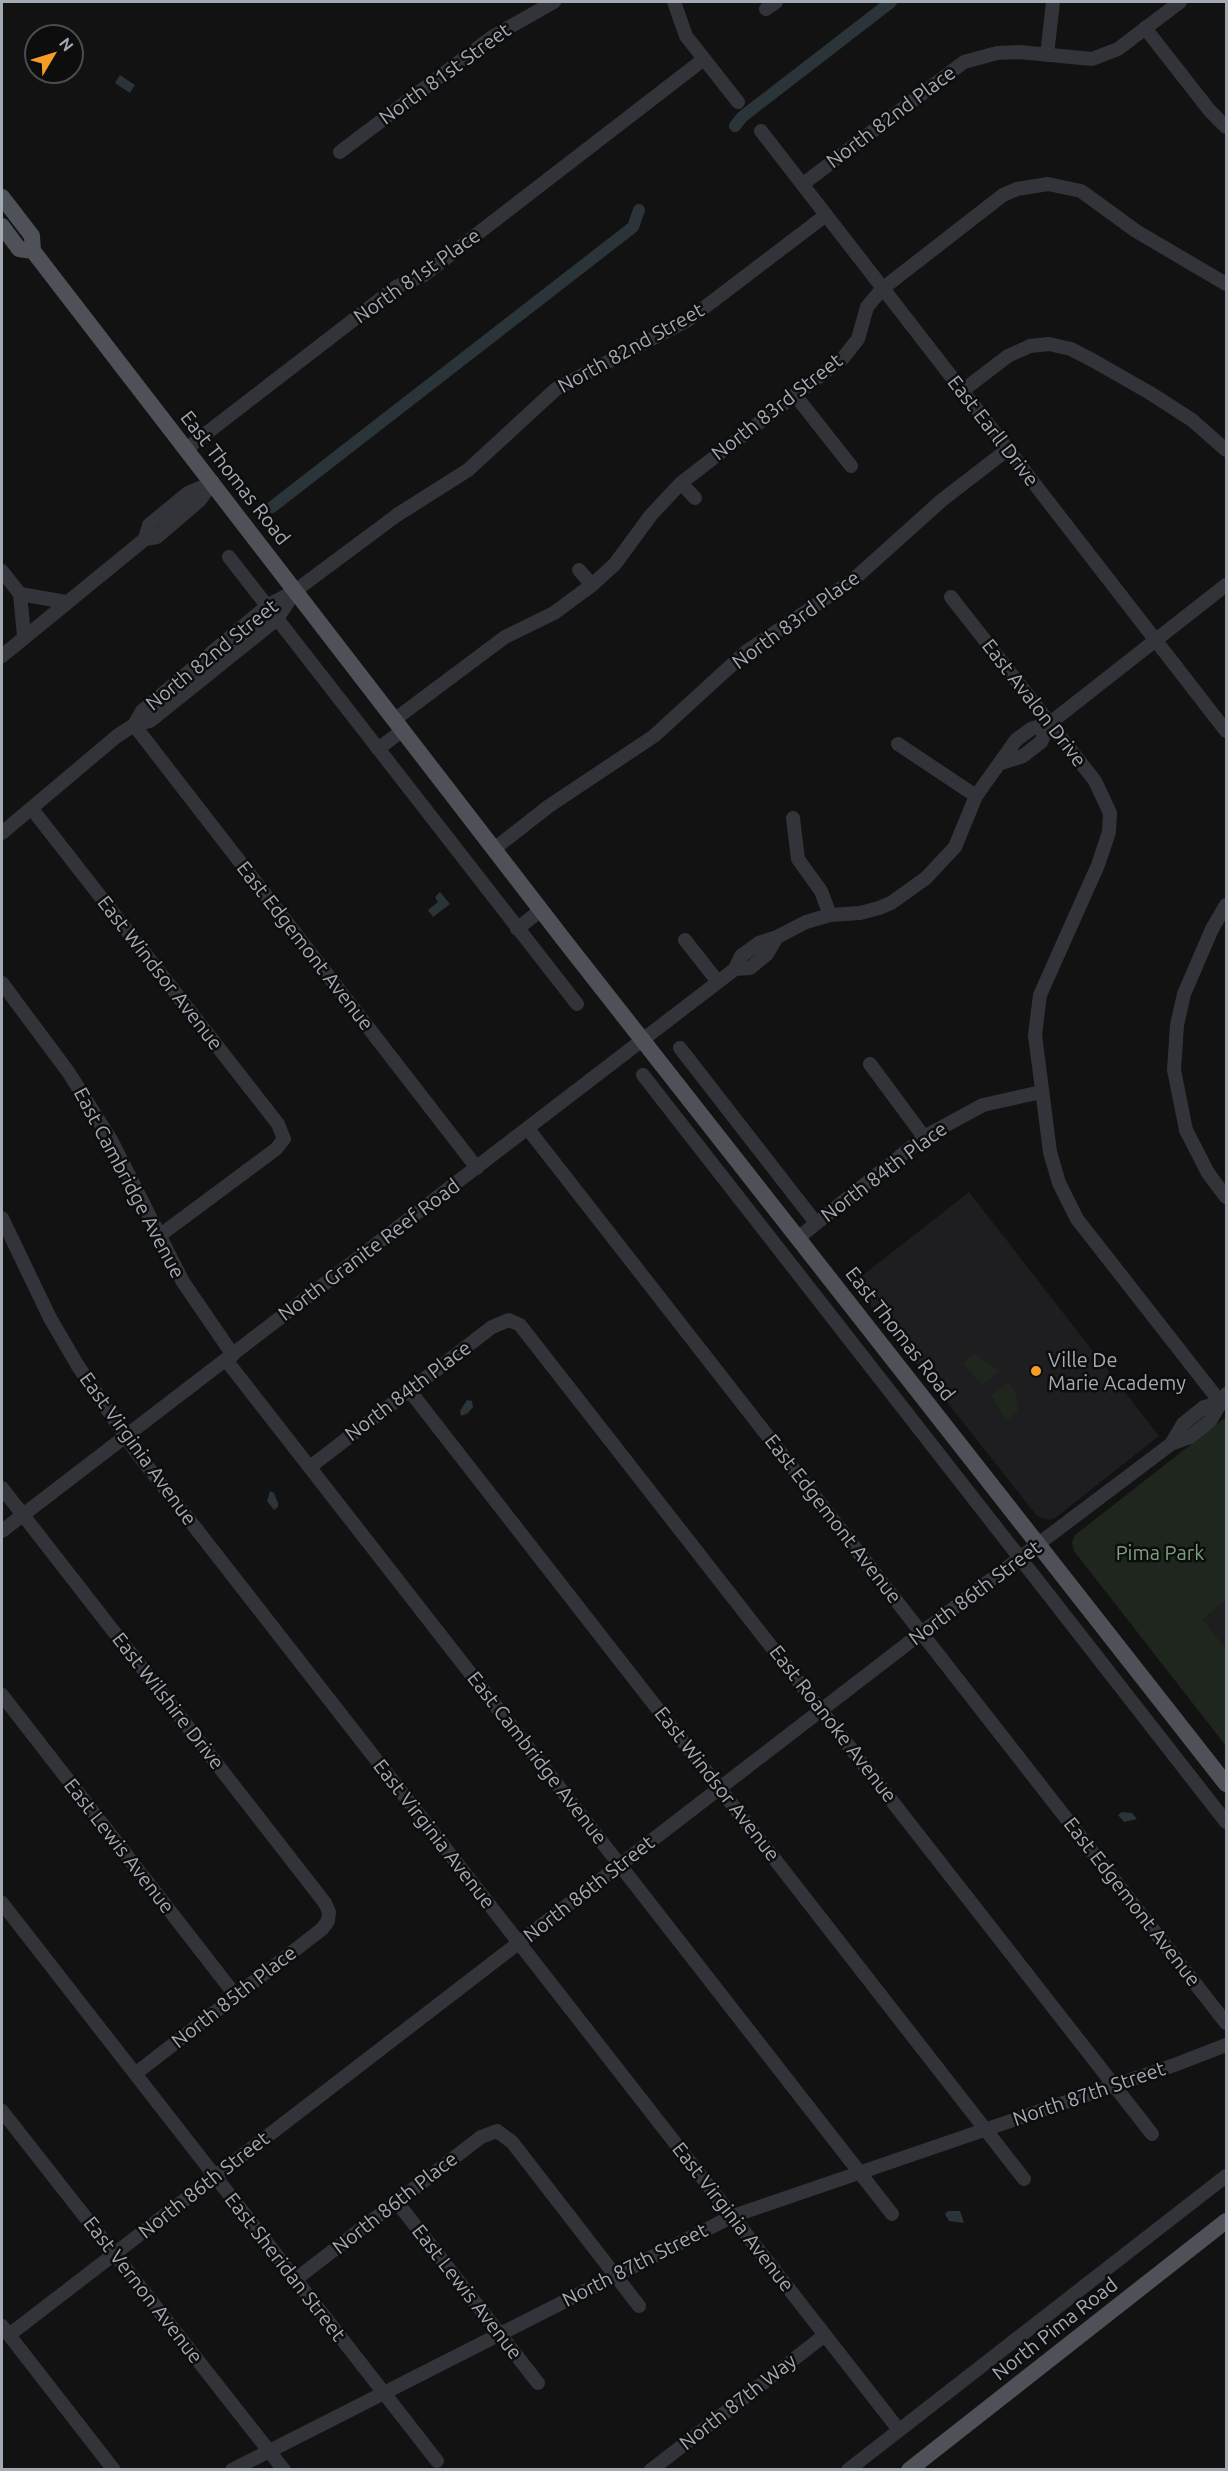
<!DOCTYPE html>
<html>
<head>
<meta charset="utf-8">
<style>
  body { margin:0 }
  #map { position:relative; width:1228px; height:2471px; overflow:hidden; background:#121213; font-family:Ubuntu,sans-serif }
  canvas { display:block }
  .frame { position:absolute; inset:0; border:3px solid #a3aab4; pointer-events:none }
  .north { position:absolute; left:24px; top:24px; width:60px; height:60px; box-sizing:border-box; background:#0d0d0e; border:2px solid #494c50; border-radius:50%; rotate:52deg; font-size:16px; font-weight:700; line-height:24px; text-align:center; color:#a3aab4 }
  .north::after { content:''; display:block; margin:auto; width:21px; height:27px; background:#f79c27; clip-path:polygon(50% 0,100% 100%,50% 72%,0 100%) }
</style>
</head>
<body>
<div id="map">
<canvas width="1228" height="2471"></canvas>
<div class="frame"></div>
<div class="north">N</div>
</div>
<script>
const ctx = document.querySelector('canvas').getContext('2d');
ctx.lineJoin = 'round';
function fillPath(path, color) { ctx.fillStyle = color; ctx.fill(path, 'evenodd'); }
const shape = rows => new Path2D(rows.map(r => 'M' + r).join(''));
function stroke(path, color, width, dash) { ctx.strokeStyle = color; ctx.lineWidth = width; ctx.lineCap = dash ? 'butt' : 'round'; ctx.setLineDash(dash || []); ctx.stroke(path); }
function label(font, color, halo, rows, align = 'center') {
  ctx.font = font + ' Ubuntu,sans-serif'; ctx.lineWidth = 5; ctx.setLineDash([]); ctx.textBaseline = 'middle'; ctx.strokeStyle = halo; ctx.fillStyle = color; for (const [text, x, y, turn = 0] of rows) {
    ctx.save(); ctx.translate(x, y); ctx.rotate((+turn || 0) * Math.PI / 180); ctx.textAlign = isNaN(turn) ? turn : align; if (halo) ctx.strokeText(text, 0, 0); ctx.fillText(text, 0, 0); ctx.restore();
  }
}
fillPath(shape([
  [969,1192,1159,1436,1055,1518,1048,1520,1037,1516,853,1283],
  [1226,1600,1226,1648,1203,1619]
]), '#1e1e20');
fillPath(shape([
  [974,1354,999,1371,982,1385,963,1363],
  [1009,1382,1016,1395,1018,1411,1007,1420,991,1396],
  [1226,1417,1226,1600,1203,1619,1226,1648,1226,1746,1074,1551,1072,1542,1075,1535]
]), '#1e261e');
fillPath(shape([
  [120,75,135,85,130,93,115,83],
  [440,892,450,904,433,917,428,910,438,902,435,897],
  [467,1400,472,1401,473,1407,468,1413,461,1416,460,1411],
  [270,1491,274,1493,278,1503,278,1507,274,1510,267,1501],
  [1122,1812,1132,1813,1137,1819,1124,1822,1118,1815],
  [948,2211,960,2211,964,2223,949,2221,945,2214]
]), '#2a3439');
stroke(shape([
  [735,126,742,117,891,2],
  [272,507,633,227,639,210]
]), '#2a3439', 12);
stroke(shape([
  [674,2,686,36,738,102],
  [766,9,776,2],
  [1145,28,1210,111,1226,127],
  [1047,55,1053,2],
  [761,131,1226,731],
  [340,152,492,37,554,2],
  [803,184,964,62,997,53,1019,52,1092,59,1118,49,1180,2],
  [962,391,1008,356,1030,346,1049,344,1071,349,1094,361,1150,393,1192,420,1226,450],
  [795,395,851,466],
  [186,449,396,287,424,275,704,59],
  [681,483,695,498],
  [145,539,149,525,188,493,212,483],
  [229,557,577,1004],
  [579,570,592,585],
  [2,571,20,594,24,636],
  [20,594,66,602],
  [951,597,1095,781,1110,813,1109,832,1098,865,1040,995,1035,1035,1050,1152,1059,1183,1077,1219,1221,1403],
  [2,656,145,539,157,537,199,501,213,482],
  [394,720,505,637,554,613,592,585,615,564,651,515,681,483,843,358,858,339,867,307,882,289,1003,195,1017,189,1048,184,1081,191,1136,231,1226,284],
  [134,725,142,711,267,606,295,591,397,515,468,470,556,389,688,320,826,215],
  [134,725,477,1168],
  [898,744,976,796],
  [378,749,403,730],
  [1001,763,1023,756,1041,742,1050,723],
  [32,809,278,1124,284,1139,276,1149,159,1236],
  [793,818,798,859,821,891,830,915],
  [2,833,117,736,134,725,150,721,277,619,294,593],
  [494,849,549,806,654,736,747,651,853,580,942,500,1007,450],
  [1226,905,1212,929,1184,994,1177,1025,1174,1070,1186,1130,1208,1173,1226,1197],
  [517,929,541,910],
  [685,940,718,982],
  [735,969,750,968,767,954,777,937],
  [2,983,69,1073,111,1140,183,1282,233,1355],
  [680,1048,816,1223],
  [870,1064,924,1137],
  [643,1075,1226,1822],
  [528,1129,1226,2023],
  [2,1218,50,1318,78,1366,137,1453,899,2430],
  [798,1238,924,1137,983,1105,1041,1092],
  [226,1360,892,2214],
  [409,1390,1024,2179],
  [1171,1444,1183,1424,1204,1407,1221,1403],
  [310,1467,492,1327,509,1320,520,1325,1152,2134],
  [2,1488,325,1903,329,1912,328,1921,322,1929,135,2074],
  [2,1531,735,969,741,956,759,943,777,937,806,922,830,915,860,913,879,908,891,903,926,878,955,847,976,796,1016,740,1031,729,1050,723,1226,585],
  [2,1695,236,1996],
  [2,1903,437,2461],
  [2,2111,284,2470],
  [396,2201,538,2383],
  [296,2279,481,2137,497,2131,512,2142,639,2306],
  [2,2326,114,2470],
  [9,2335,972,1594,1171,1444,1190,1437,1210,1421,1226,1394],
  [232,2470,733,2216,1177,2064,1226,2045],
  [651,2470,825,2335],
  [848,2470,1226,2176]
]), '#333439', 14);
stroke(shape([
  [2,197,32,236,33,251,564,940,1226,1784],
  [2,226,19,249,33,251],
  [909,2470,1226,2221]
]), '#4f5158', 16);
for (const [x, y, r, color] of [
  [1036,1371,6,"#f79c27"]
]) { const dot = new Path2D(); dot.arc(x, y, r, 0, 2 * Math.PI); ctx.fillStyle = color; ctx.fill(dot); stroke(dot, '#0d0d0e', 2); }
label('20px', '#a3aab4', '#0d0d0e', [
  ["North 81st Street",445,74,-36],
  ["North 82nd Place",891,117,-37],
  ["North 81st Place",417,276,-35],
  ["North 82nd Street",631,348,-29],
  ["North 83rd Street",777,407,-38],
  ["East Earll Drive",993,431,52],
  ["East Thomas Road",235,478,52],
  ["North 83rd Place",796,620,-36],
  ["North 82nd Street",212,655,-39],
  ["East Avalon Drive",1034,703,52],
  ["East Edgemont Avenue",305,946,52],
  ["East Windsor Avenue",160,973,52],
  ["North 84th Place",884,1172,-37],
  ["East Cambridge Avenue",129,1183,62],
  ["North Granite Reef Road",369,1250,-37],
  ["East Thomas Road",900,1334,52],
  ["North 84th Place",408,1391,-37],
  ["East Virginia Avenue",138,1449,54],
  ["East Edgemont Avenue",833,1519,52],
  ["North 86th Street",975,1593,-37],
  ["East Wilshire Drive",168,1701,52],
  ["East Roanoke Avenue",833,1724,52],
  ["East Cambridge Avenue",537,1758,52],
  ["East Windsor Avenue",717,1784,52],
  ["East Virginia Avenue",434,1834,52],
  ["East Lewis Avenue",119,1846,52],
  ["North 86th Street",589,1889,-38],
  ["East Edgemont Avenue",1132,1902,52],
  ["North 85th Place",234,1997,-38],
  ["North 87th Street",1089,2094,-19],
  ["North 86th Street",204,2185,-38],
  ["North 86th Place",395,2203,-38],
  ["East Virginia Avenue",733,2217,52],
  ["North 87th Street",635,2265,-27],
  ["East Sheridan Street",285,2267,52],
  ["East Vernon Avenue",143,2290,52],
  ["East Lewis Avenue",467,2292,52],
  ["North Pima Road",1055,2329,-38],
  ["North 87th Way",738,2402,-38]
]);
label('20px', '#a3aab4', '#0d0d0e', [
  ["Ville De",1048,1360],
  ["Marie Academy",1048,1383]
], 'left');
label('20px', '#7aa079', '#0d0d0e', [
  ["Pima Park",1160,1553]
]);
</script>
</body>
</html>
